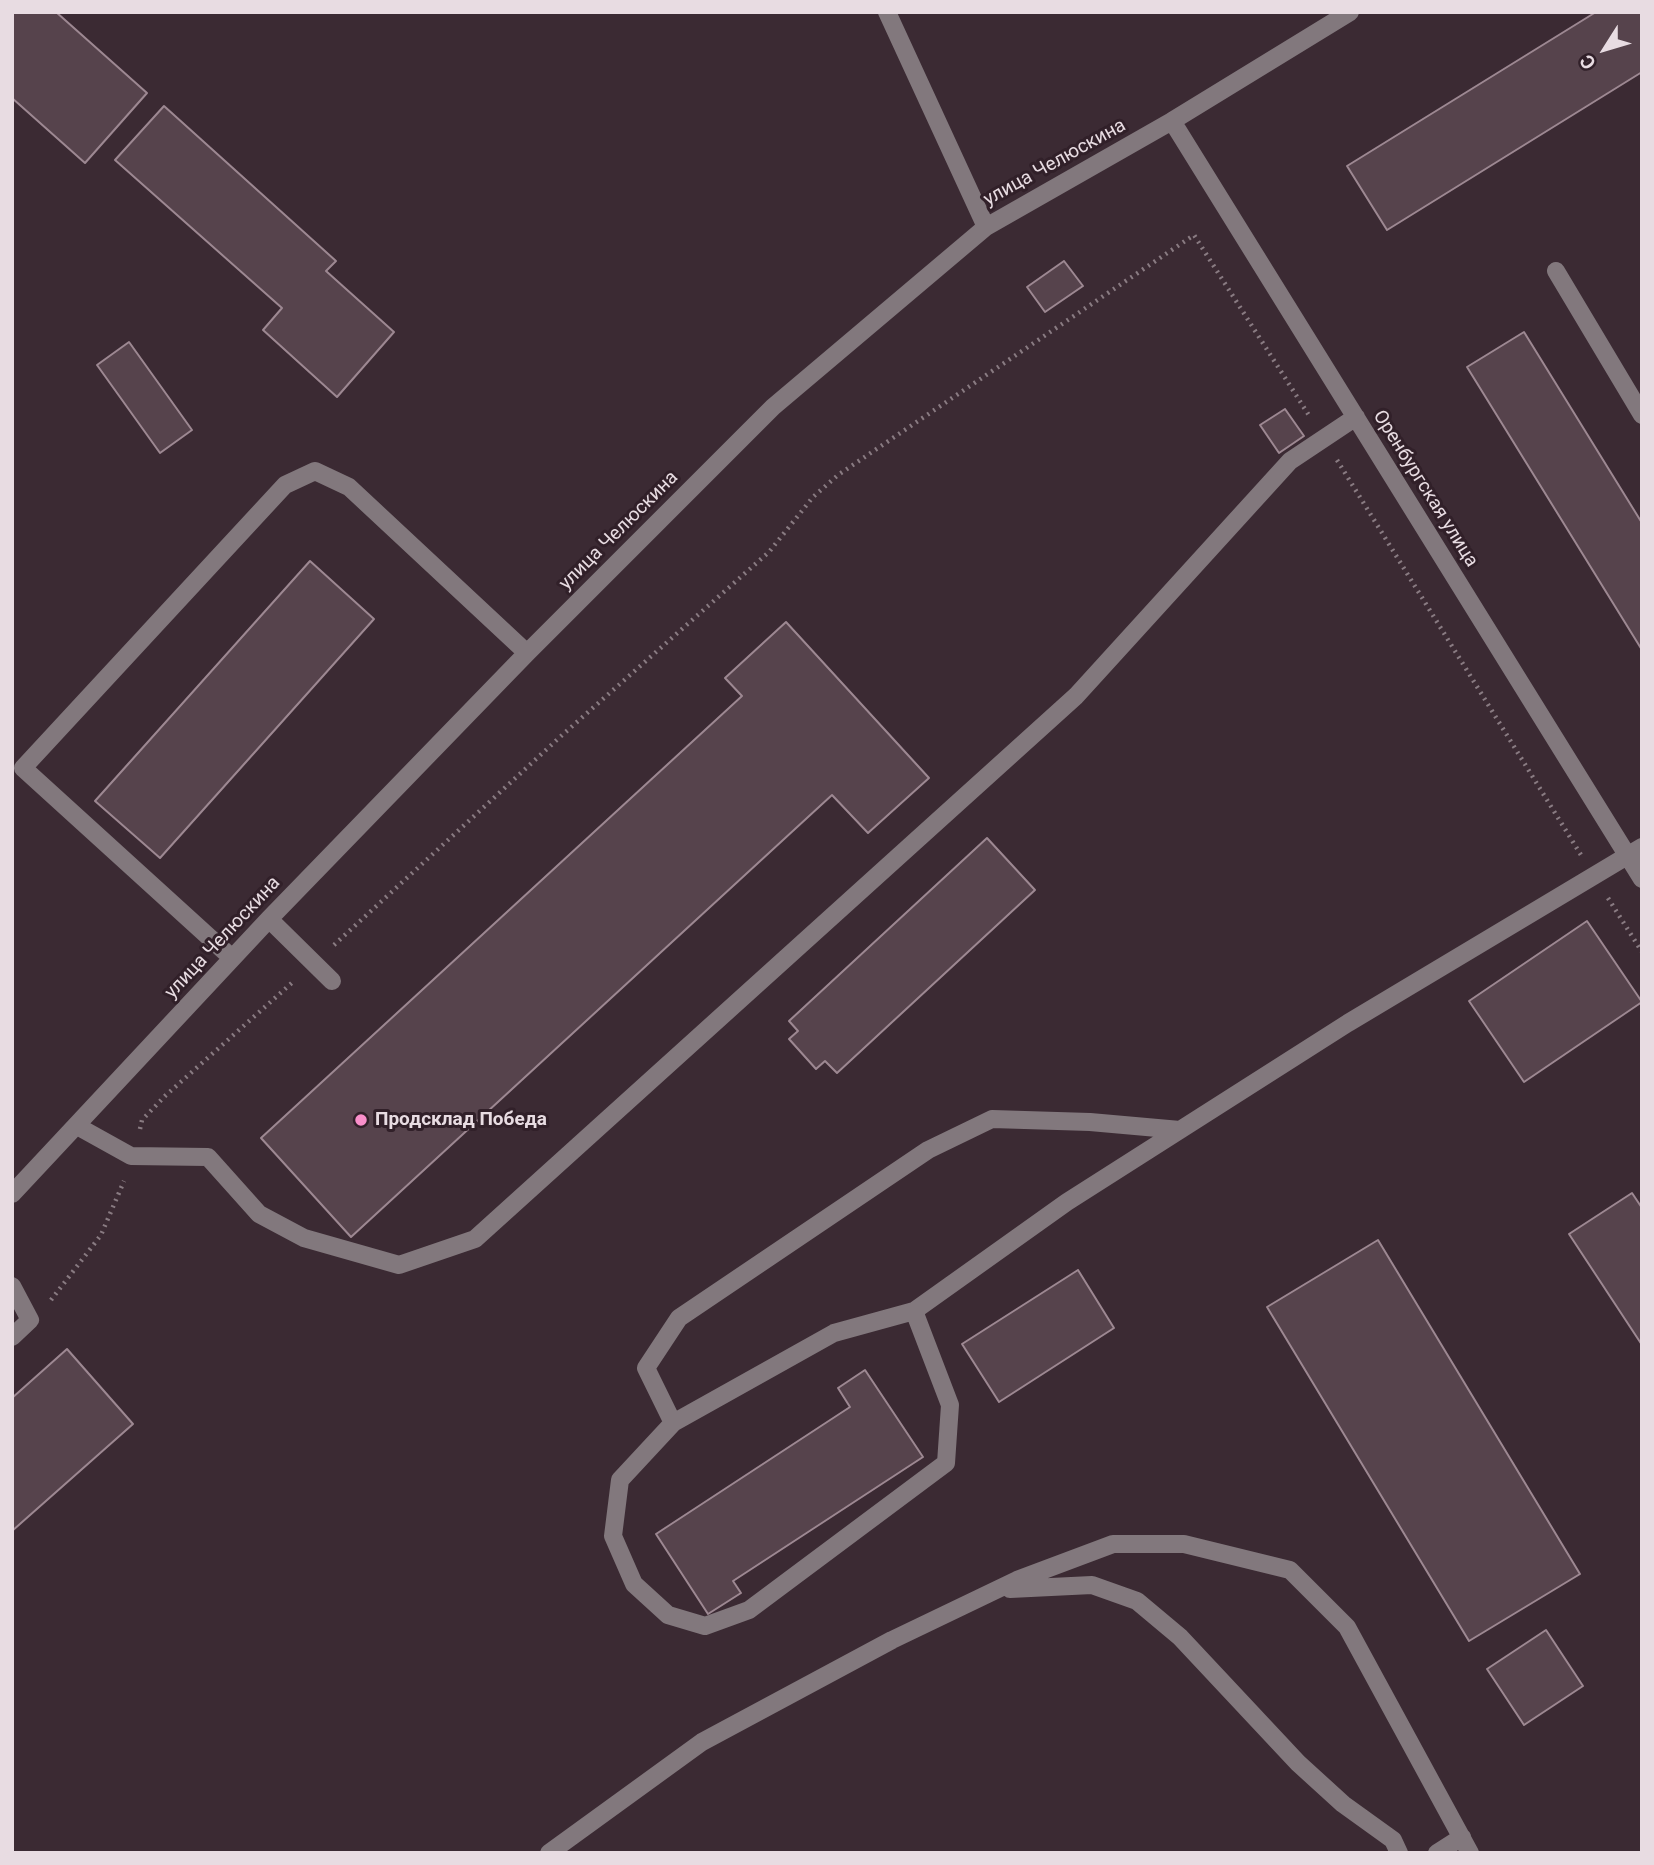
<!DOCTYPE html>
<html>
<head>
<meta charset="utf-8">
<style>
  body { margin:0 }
  #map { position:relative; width:1654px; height:1865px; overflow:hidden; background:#3b2a33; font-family:Roboto,sans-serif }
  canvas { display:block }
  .frame { position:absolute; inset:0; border:14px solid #e8dce2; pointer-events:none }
  .north { position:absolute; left:1570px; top:14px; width:70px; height:70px; -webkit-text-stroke:5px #312029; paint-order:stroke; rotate:233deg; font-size:19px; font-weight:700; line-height:28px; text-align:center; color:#e8dce2 }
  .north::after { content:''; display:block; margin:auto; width:24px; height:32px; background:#e8dce2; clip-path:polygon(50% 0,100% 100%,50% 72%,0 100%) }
</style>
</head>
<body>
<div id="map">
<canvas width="1654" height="1865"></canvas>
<div class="frame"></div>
<div class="north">С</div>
</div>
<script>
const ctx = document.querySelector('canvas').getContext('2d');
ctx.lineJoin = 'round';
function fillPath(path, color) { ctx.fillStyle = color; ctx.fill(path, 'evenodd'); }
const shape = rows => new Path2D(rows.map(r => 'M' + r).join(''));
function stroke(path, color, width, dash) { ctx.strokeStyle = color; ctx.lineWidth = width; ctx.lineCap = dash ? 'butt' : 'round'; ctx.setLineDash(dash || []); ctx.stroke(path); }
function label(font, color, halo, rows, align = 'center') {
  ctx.font = font + ' Roboto,sans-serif'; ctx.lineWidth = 6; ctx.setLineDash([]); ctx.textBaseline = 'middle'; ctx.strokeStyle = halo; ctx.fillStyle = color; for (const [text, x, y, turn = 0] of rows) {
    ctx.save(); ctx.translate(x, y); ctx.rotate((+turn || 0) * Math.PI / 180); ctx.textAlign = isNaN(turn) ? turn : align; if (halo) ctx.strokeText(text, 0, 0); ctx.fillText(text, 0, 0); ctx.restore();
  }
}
const building = shape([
  [12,12,56,12,147,93,85,163,12,98,12,12],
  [1596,12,1642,12,1642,72,1387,230,1347,166,1596,12],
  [164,106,336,261,326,271,394,332,337,397,263,330,282,308,115,160,164,106],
  [1064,261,1083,286,1045,312,1027,287,1064,261],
  [1524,332,1642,523,1642,650,1467,367,1524,332],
  [129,342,192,430,160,453,97,365,129,342],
  [1285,409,1304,436,1279,453,1260,425,1285,409],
  [310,561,374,619,160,858,95,801,310,561],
  [786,622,929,778,868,833,832,795,351,1237,261,1138,742,696,725,678,786,622],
  [987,838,1035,890,837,1073,825,1061,816,1069,789,1039,798,1031,789,1021,987,838],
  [1587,921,1642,1002,1524,1082,1469,1001,1587,921],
  [1632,1193,1642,1208,1642,1345,1569,1234,1632,1193],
  [1378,1240,1580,1574,1469,1641,1267,1307,1378,1240],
  [1078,1270,1114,1328,999,1402,962,1344,1078,1270],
  [67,1349,133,1424,12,1531,12,1398,67,1349],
  [865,1370,923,1457,733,1581,741,1593,708,1614,656,1534,850,1407,838,1388,865,1370],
  [1546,1630,1583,1686,1524,1725,1487,1669,1546,1630]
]);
fillPath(building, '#56434c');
stroke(building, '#9d8892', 2);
stroke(shape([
  [1337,460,1581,855],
  [1608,898,1642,952],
  [334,945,560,737,769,552,813,497,838,475,1194,235,1310,417],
  [140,1129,142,1120,165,1096,294,981],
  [51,1300,101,1235,124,1181]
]), '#897b82', 4.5, [2, 5]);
stroke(shape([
  [887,12,986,227],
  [1172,121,1642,879],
  [1556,271,1642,415],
  [269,919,332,981],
  [232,958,23,768,285,485,315,471,349,487,527,653],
  [77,1126,131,1156,208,1157,259,1214,304,1238,399,1265,475,1239,1076,696,1290,461,1356,417],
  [12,1194,269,919,527,653,773,407,986,227,1172,121,1350,12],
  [12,1286,30,1320,12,1337],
  [914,1311,950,1405,946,1463,749,1610,705,1626,668,1615,634,1584,613,1536,620,1480,673,1423,834,1333,914,1311,1067,1202,1348,1023,1642,847],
  [673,1423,646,1368,679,1318,928,1150,992,1119,1090,1122,1180,1130],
  [1010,1589,1092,1585,1137,1601,1180,1637,1298,1763,1343,1804,1393,1840,1399,1853],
  [549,1853,702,1742,892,1640,1017,1580,1113,1544,1184,1544,1290,1570,1347,1627,1470,1853],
  [1437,1853,1462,1837]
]), '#82787d', 18);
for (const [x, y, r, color] of [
  [361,1120,7,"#f98fca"]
]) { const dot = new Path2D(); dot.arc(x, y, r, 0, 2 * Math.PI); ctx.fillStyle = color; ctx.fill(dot); stroke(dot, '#312029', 2.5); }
label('19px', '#e8dce2', '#312029', [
  ["улица Челюскина",1055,163,-29],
  ["Оренбургская улица",1425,489,58],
  ["улица Челюскина",619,531,-45],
  ["улица Челюскина",223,938,-47]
]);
label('bold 19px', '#e8dce2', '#312029', [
  ["Продсклад Победа",375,1120]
], 'left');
</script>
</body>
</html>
